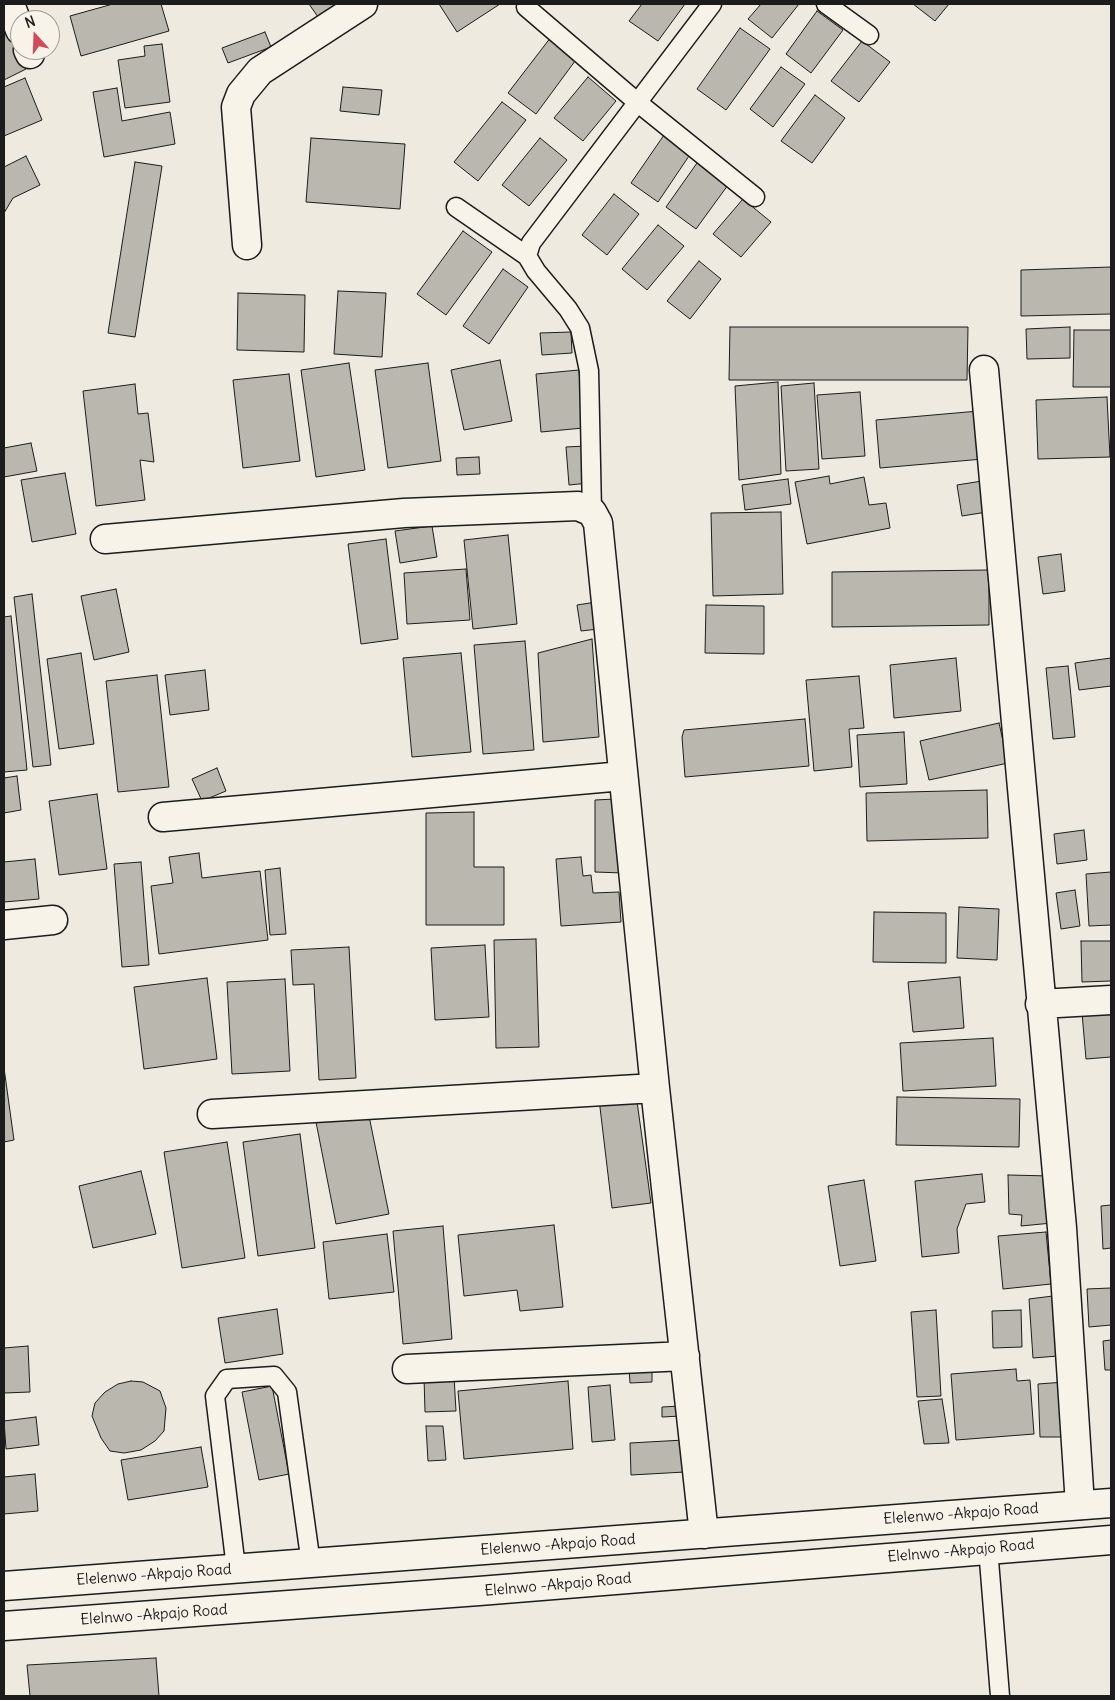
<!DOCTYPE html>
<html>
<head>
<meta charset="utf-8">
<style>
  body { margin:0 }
  #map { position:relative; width:1115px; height:1700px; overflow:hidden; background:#eeeae0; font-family:Delius,sans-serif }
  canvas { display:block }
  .frame { position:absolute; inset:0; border:5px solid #1c1c1c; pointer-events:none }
  .north { position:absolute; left:10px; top:10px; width:50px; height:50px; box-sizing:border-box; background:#f7f3e8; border:1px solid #9f9d96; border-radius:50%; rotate:340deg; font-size:14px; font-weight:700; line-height:20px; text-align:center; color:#1c1c1c }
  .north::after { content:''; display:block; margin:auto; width:18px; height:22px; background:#d1495b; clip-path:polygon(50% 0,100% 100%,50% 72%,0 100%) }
</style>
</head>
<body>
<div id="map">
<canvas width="1115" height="1700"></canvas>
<div class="frame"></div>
<div class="north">N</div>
</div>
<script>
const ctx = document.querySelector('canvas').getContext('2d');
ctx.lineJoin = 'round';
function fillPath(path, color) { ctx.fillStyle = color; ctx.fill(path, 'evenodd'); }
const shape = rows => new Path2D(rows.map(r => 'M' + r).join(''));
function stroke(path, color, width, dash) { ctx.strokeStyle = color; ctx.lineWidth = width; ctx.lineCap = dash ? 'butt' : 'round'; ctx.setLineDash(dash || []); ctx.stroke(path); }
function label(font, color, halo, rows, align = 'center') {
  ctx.font = font + ' Delius,sans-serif'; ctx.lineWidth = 4; ctx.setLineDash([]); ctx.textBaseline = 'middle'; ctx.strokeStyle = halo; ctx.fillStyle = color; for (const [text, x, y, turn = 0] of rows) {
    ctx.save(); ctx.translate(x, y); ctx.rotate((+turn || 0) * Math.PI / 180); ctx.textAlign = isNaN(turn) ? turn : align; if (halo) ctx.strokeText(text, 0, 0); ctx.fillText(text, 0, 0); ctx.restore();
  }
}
const building = shape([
  [113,4,161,4,169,31,81,56,70,16,113,4],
  [309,4,339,4,318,17,309,4],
  [439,4,500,4,457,32,439,4],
  [642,4,685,4,658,41,629,21,642,4],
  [761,4,799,4,772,38,748,19,761,4],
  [913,4,949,4,935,21,913,4],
  [817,11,843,30,811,73,786,54,817,11],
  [4,21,26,69,4,80,4,21],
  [740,28,770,49,726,110,697,89,740,28],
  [265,32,271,47,228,63,222,48,265,32],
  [551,37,578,57,536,114,508,93,551,37],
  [862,41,890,62,859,102,831,81,862,41],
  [162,44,170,102,125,108,118,60,145,56,144,46,162,44],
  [781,67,805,84,773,127,750,109,781,67],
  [588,77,616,101,583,141,554,118,588,77],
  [25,78,42,120,4,136,4,87,25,78],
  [343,87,382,90,379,115,340,111,343,87],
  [117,88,122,121,170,112,175,144,104,157,93,92,117,88],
  [815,95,845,118,812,163,781,141,815,95],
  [502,102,526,120,478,181,454,162,502,102],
  [664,135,691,153,658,202,631,183,664,135],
  [311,138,405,144,400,209,306,202,311,138],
  [540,138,567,160,529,206,502,185,540,138],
  [26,156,40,185,13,198,4,213,4,167,26,156],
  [135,162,162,166,135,337,108,333,135,162],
  [697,163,728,185,696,229,666,207,697,163],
  [614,194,639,214,607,255,582,235,614,194],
  [743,199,771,222,741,257,713,234,743,199],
  [658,225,684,246,647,290,622,269,658,225],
  [463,231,492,252,446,315,417,294,463,231],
  [699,261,721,279,690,319,667,301,699,261],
  [1111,267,1111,314,1021,316,1021,270,1111,267],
  [503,269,528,287,489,344,463,326,503,269],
  [338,291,386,293,382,357,334,354,338,291],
  [238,293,305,295,304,352,237,350,238,293],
  [730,327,968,327,967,380,729,380,730,327],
  [1070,327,1070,358,1027,359,1026,329,1070,327],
  [1074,330,1111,330,1111,387,1073,387,1074,330],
  [571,332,572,353,542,355,540,333,571,332],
  [500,360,512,421,464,430,451,370,500,360],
  [349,363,365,470,316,477,301,370,349,363],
  [428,363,441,461,388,468,375,370,428,363],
  [579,370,583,428,541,432,536,374,579,370],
  [289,374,300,461,243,468,233,380,289,374],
  [778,382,781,474,739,480,735,386,778,382],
  [814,383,819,469,786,471,781,386,814,383],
  [135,384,138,414,148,413,154,462,140,460,145,500,96,506,83,391,135,384],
  [860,392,865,456,822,459,817,395,860,392],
  [1107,397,1110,457,1038,459,1036,400,1107,397],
  [979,411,983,459,880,468,876,420,979,411],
  [31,443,37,471,4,477,4,448,31,443],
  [586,446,589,483,569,485,566,447,586,446],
  [479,457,480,474,457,475,456,458,479,457],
  [65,473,76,534,32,542,21,480,65,473],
  [829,476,830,484,864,477,869,505,886,503,890,528,807,544,795,482,829,476],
  [788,479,791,504,745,510,742,485,788,479],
  [982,481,987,512,962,516,957,485,982,481],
  [781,512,783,594,713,596,711,513,781,512],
  [432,526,437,557,400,563,395,531,432,526],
  [508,535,517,624,473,629,464,540,508,535],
  [386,539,398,639,361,644,348,544,386,539],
  [1061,554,1065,591,1043,594,1038,557,1061,554],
  [466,569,470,620,407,624,404,573,466,569],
  [989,570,989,625,832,627,832,572,989,570],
  [116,589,129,652,94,660,81,596,116,589],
  [32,594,51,765,33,767,14,597,32,594],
  [603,601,607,628,581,631,577,605,603,601],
  [706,605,764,606,764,654,705,653,706,605],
  [11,616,27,770,4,772,4,617,11,616],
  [592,639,599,737,543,742,538,653,592,639],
  [525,641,534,750,483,754,474,645,525,641],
  [81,653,94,744,59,749,47,659,81,653],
  [461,653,471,752,412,757,403,658,461,653],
  [956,658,961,711,894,718,890,665,956,658],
  [1111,658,1111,686,1079,690,1075,663,1111,658],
  [1068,666,1075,737,1053,739,1046,668,1068,666],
  [205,670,209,710,170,715,165,675,205,670],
  [157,675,169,787,118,792,106,681,157,675],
  [859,676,864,728,849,729,852,767,814,771,806,680,859,676],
  [805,719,809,766,685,777,682,737,684,730,805,719],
  [999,723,1008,763,929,780,920,741,999,723],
  [904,732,907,784,860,787,857,735,904,732],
  [217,768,226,791,202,801,192,779,217,768],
  [17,776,21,810,4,813,4,778,17,776],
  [987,790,988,838,867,841,866,793,987,790],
  [97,794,107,869,59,875,49,801,97,794],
  [615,799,623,873,595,872,595,800,615,799],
  [474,812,474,867,504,867,504,925,426,925,426,813,474,812],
  [1084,830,1087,860,1057,864,1054,834,1084,830],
  [199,853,202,878,260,871,268,940,159,954,151,886,173,883,169,857,199,853],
  [581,857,583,876,591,875,593,893,619,892,621,922,561,926,556,859,581,857],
  [35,859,39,899,4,902,4,862,35,859],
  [141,862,149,965,122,967,114,864,141,862],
  [280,868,286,934,270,935,265,870,280,868],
  [1111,872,1111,925,1089,926,1086,874,1111,872],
  [1075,890,1080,926,1061,929,1056,893,1075,890],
  [959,907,999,909,997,960,957,958,959,907],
  [874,912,946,913,946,963,873,962,874,912],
  [536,939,539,1047,496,1048,494,940,536,939],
  [1081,941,1111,941,1111,981,1082,982,1081,941],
  [485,945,489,1017,435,1020,431,948,485,945],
  [349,947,356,1078,319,1080,314,984,293,985,291,950,349,947],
  [960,977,964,1028,913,1032,908,982,960,977],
  [207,978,217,1059,144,1069,134,987,207,978],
  [285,979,290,1071,232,1074,227,982,285,979],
  [1111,1010,1111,1057,1086,1059,1082,1013,1111,1010],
  [993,1038,996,1086,903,1091,900,1043,993,1038],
  [4,1068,14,1140,4,1142,4,1068],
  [636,1094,651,1203,612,1208,599,1099,636,1094],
  [897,1097,1020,1099,1019,1147,896,1145,897,1097],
  [368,1111,389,1214,336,1224,316,1122,368,1111],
  [300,1134,315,1248,258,1256,243,1142,300,1134],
  [227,1142,245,1258,182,1268,164,1152,227,1142],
  [141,1171,156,1234,93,1248,79,1186,141,1171],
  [982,1174,985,1202,966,1204,957,1229,959,1253,922,1257,915,1181,982,1174],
  [1008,1175,1051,1176,1052,1223,1021,1226,1022,1215,1009,1214,1008,1175],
  [864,1180,876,1261,840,1266,828,1186,864,1180],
  [1111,1205,1111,1248,1103,1249,1101,1206,1111,1205],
  [554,1225,563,1307,520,1311,517,1290,464,1296,458,1235,554,1225],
  [443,1226,452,1339,403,1344,393,1231,443,1226],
  [1046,1232,1051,1284,1003,1289,998,1236,1046,1232],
  [387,1234,394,1292,329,1299,323,1242,387,1234],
  [1111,1288,1111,1325,1089,1327,1087,1289,1111,1288],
  [1053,1296,1058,1356,1033,1358,1029,1299,1053,1296],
  [277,1309,283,1354,225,1363,218,1318,277,1309],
  [936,1310,941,1396,917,1397,911,1312,936,1310],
  [1021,1310,1022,1347,993,1348,992,1311,1021,1310],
  [1111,1340,1111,1370,1105,1370,1103,1341,1111,1340],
  [28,1346,30,1392,4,1393,4,1348,28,1346],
  [652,1367,652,1382,630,1383,629,1368,652,1367],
  [1016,1369,1017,1381,1030,1380,1034,1434,956,1440,951,1374,1016,1369],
  [454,1376,456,1411,425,1412,424,1377,454,1376],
  [131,1381,143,1382,160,1391,166,1408,164,1431,155,1441,141,1450,124,1453,110,1451,101,1438,92,1416,95,1403,105,1392,118,1384,131,1381],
  [568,1381,573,1449,464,1459,458,1391,568,1381],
  [1065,1382,1067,1437,1040,1437,1038,1384,1065,1382],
  [610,1385,615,1440,592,1442,588,1387,610,1385],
  [272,1386,289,1474,259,1480,242,1392,272,1386],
  [942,1399,949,1443,924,1444,918,1401,942,1399],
  [681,1406,681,1416,662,1417,662,1407,681,1406],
  [36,1417,39,1445,6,1449,4,1421,36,1417],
  [426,1426,443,1426,446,1460,428,1461,426,1426],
  [684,1440,685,1472,631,1475,630,1443,684,1440],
  [201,1447,208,1487,128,1500,121,1460,201,1447],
  [35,1474,38,1511,4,1514,4,1477,35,1474],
  [156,1658,159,1696,30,1696,27,1665,156,1658]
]);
fillPath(building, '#bab7af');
stroke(building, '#1c1c1c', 1);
const service = shape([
  [826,4,869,35],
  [526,7,637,102,755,197],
  [456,207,527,256,536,271,568,309,580,328,589,371,592,512],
  [527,256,531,243,712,4],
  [988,1548,1000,1696],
  [236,1568,215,1396,227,1379,274,1376,287,1392,311,1564]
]);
const minor = shape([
  [10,4,20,30],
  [28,50,30,54],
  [247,245,236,107,241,94,260,71,363,4],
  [984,370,1062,1228,1080,1505],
  [105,539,404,513,578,506,592,512,598,523,655,1088,704,1534],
  [163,817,623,776],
  [4,925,53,920],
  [1040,1004,1111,1000],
  [212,1114,655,1088],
  [407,1369,685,1356]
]);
const secondary = shape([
  [4,1586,1111,1503],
  [4,1626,479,1591,1111,1540]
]);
stroke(service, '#1c1c1c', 21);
stroke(minor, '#1c1c1c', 31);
stroke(secondary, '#1c1c1c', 31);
stroke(service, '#f7f3e8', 18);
stroke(minor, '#f7f3e8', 28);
stroke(secondary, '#f7f3e8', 28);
label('15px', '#1c1c1c', '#f7f3e8', [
  ["Elelenwo -Akpajo Road",961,1514,-4],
  ["Elelenwo -Akpajo Road",558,1545,-4],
  ["Elelnwo -Akpajo Road",961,1551,-5],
  ["Elelenwo -Akpajo Road",154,1575,-4],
  ["Elelnwo -Akpajo Road",558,1585,-5],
  ["Elelnwo -Akpajo Road",154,1615,-4]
]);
</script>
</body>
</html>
